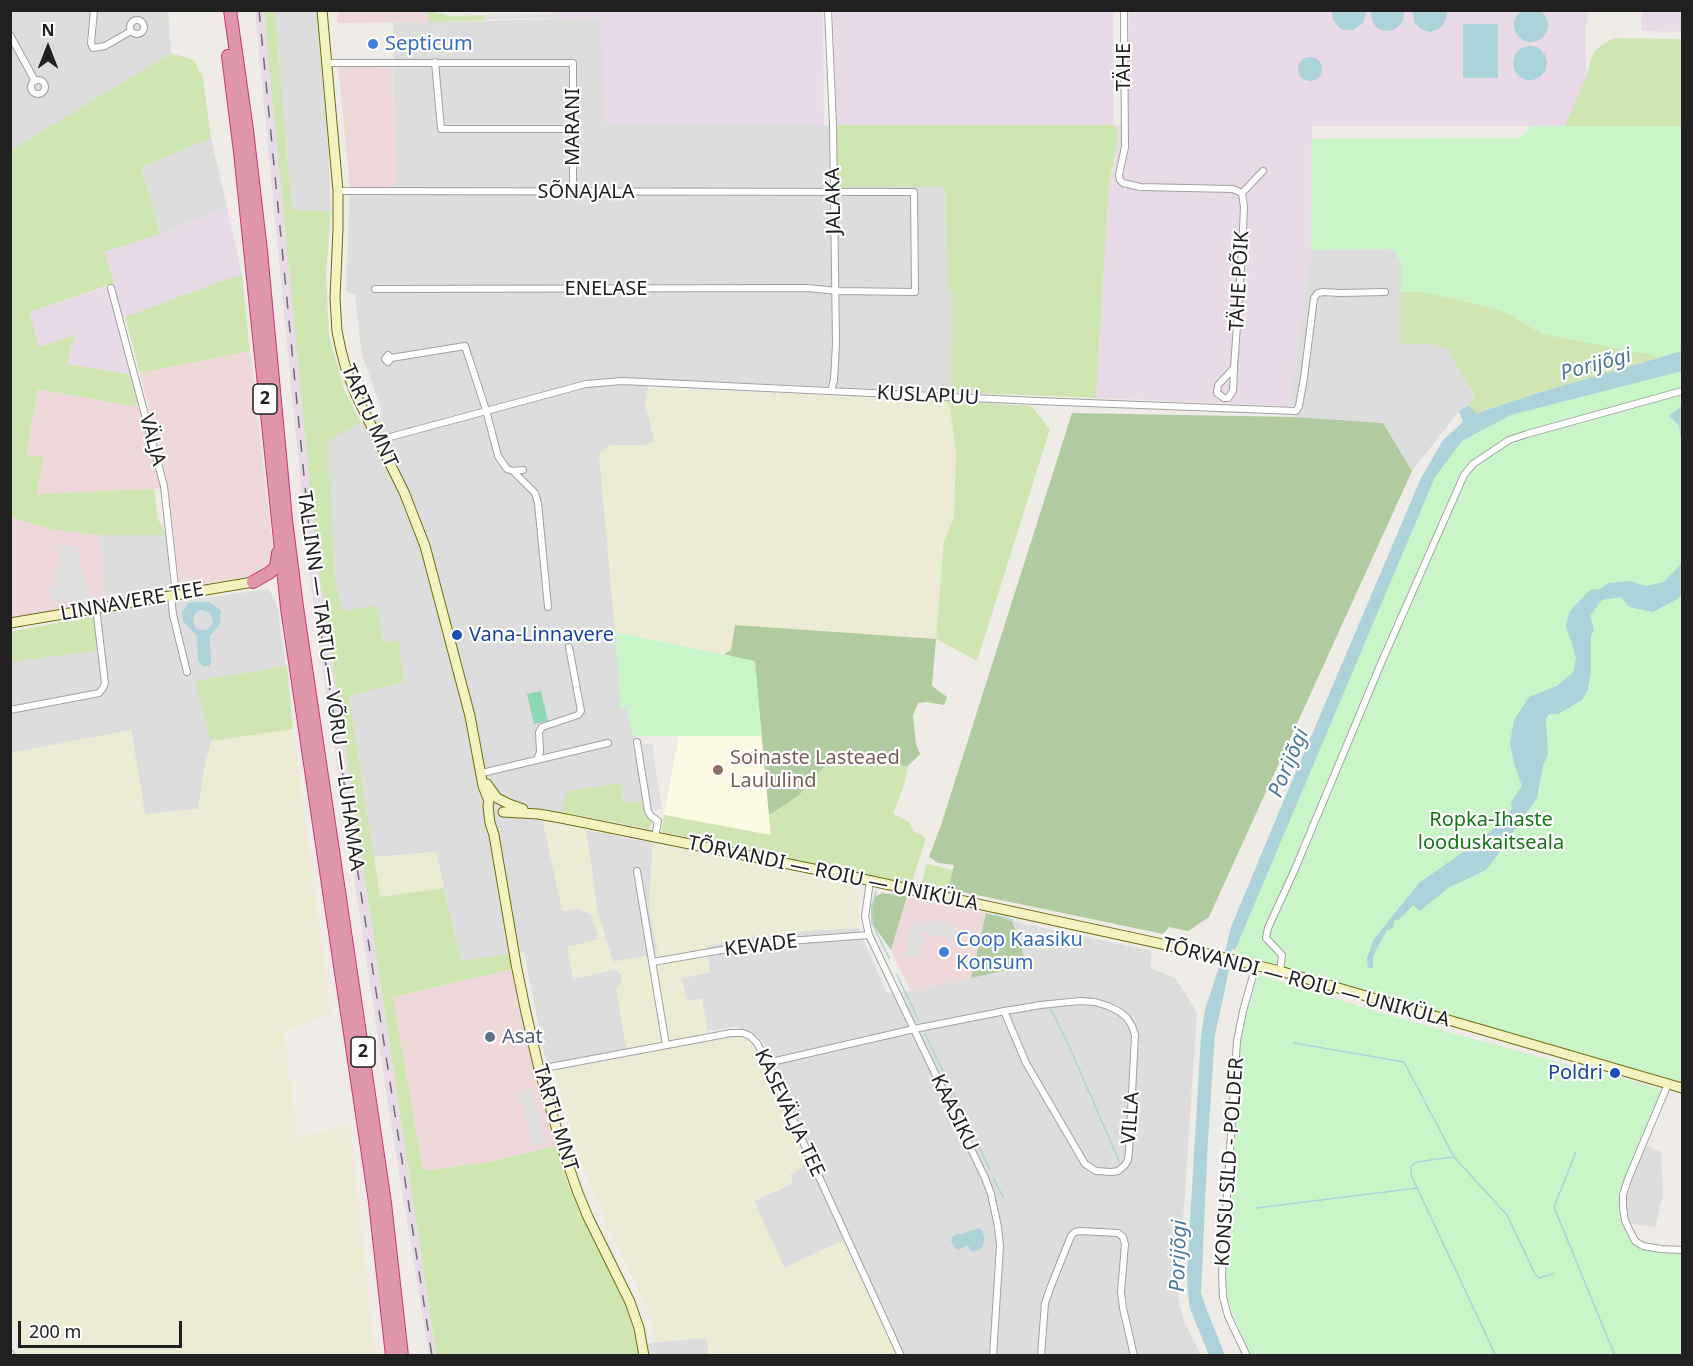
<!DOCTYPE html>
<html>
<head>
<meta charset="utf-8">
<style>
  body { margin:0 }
  #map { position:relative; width:1693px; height:1366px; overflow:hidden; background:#efece7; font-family:"Noto Sans",sans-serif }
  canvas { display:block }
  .frame { position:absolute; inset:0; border:12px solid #202020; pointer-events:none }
  .north { position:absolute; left:18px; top:18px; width:60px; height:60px; -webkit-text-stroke:4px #fff; paint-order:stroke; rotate:0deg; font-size:16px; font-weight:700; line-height:24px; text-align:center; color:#202020 }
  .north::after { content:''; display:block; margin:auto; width:21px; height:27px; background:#202020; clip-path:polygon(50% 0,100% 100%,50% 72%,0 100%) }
  .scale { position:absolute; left:18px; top:1321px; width:164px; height:27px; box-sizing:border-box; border:3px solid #202020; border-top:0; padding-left:8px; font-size:18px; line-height:21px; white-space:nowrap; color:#202020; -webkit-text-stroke:4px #fff; paint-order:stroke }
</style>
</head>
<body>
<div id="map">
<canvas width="1693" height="1366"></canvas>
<div class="frame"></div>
<div class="north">N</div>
<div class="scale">200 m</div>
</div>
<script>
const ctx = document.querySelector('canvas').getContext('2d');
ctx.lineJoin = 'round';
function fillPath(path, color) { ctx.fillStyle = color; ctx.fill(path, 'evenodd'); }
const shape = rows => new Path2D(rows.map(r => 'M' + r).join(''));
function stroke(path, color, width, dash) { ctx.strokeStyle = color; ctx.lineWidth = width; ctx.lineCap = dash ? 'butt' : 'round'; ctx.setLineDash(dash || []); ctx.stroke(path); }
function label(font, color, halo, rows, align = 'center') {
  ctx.font = font + ' "Noto Sans",sans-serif'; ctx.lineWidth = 4.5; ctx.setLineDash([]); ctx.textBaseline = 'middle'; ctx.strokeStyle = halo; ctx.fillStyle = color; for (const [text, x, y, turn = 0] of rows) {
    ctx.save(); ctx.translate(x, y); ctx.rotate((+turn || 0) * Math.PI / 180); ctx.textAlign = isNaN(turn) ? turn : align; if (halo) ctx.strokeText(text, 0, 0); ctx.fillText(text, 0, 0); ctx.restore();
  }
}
fillPath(shape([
  [275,10,317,11,328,136,331,211,292,211],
  [11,11,168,11,171,53,11,150],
  [601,18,799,125,830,125,831,186,945,187,947,290,952,289,951,392,648,379,648,388,645,402,654,437,653,442,645,445,610,445,614,613,621,707,626,707,633,736,636,736,644,801,623,804,621,783,567,791,567,797,564,798,561,824,543,821,563,911,577,908,591,914,600,940,574,979,616,969,621,974,622,982,616,988,627,1052,553,1066,546,1061,524,952,461,961,436,852,374,857,349,696,404,682,399,641,383,643,342,611,335,578,332,550,327,442,382,411,362,355,355,295,346,291,350,188,395,187,393,23],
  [211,138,227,207,160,234,141,167],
  [1392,249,1401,262,1401,344,1432,344,1448,350,1475,398,1469,405,1459,411,1412,471,1383,423,1295,417,1296,405,1289,406,1311,250],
  [101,535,167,535,170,586,168,591,104,600],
  [268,589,271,593,278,609,285,663,287,666,196,681,211,741,204,770,198,809,145,814,131,730,11,753,10,662,103,649,99,613],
  [586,830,653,843,649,906,658,954,613,962,598,913],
  [1012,921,1152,951,1150,968,1175,978,1197,1012,1178,1297,1184,1321,1201,1355,902,1355,762,1040,750,1032,735,1027,708,1031,702,999,687,1001,681,978,710,972,706,946,747,937,819,930,858,928,887,993,911,991,1025,966,1021,943],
  [1594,1125,1661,1152,1663,1195,1655,1227,1620,1222],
  [808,1159,844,1240,784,1268,754,1201,793,1183,790,1174,800,1169],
  [706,1338,710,1355,644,1355,643,1345,655,1342]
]), '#dedddd');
fillPath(shape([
  [337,11,429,11,429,22,337,23],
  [338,66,393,66,395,188,350,188],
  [250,351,273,549,271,562,257,575,180,588,168,486,140,373],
  [38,389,131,406,139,404,162,488,154,489,37,494,26,455],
  [10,517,49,529,101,535,104,600,39,614,11,617],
  [907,896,986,913,971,978,911,991,891,950],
  [512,969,534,1072,556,1146,488,1162,423,1171,393,997]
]), '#eed8d9');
fillPath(shape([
  [255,11,265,11,317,559,436,1355,429,1355,390,1116,319,645,308,561],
  [552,11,823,11,824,125,604,124,601,18,553,19],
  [833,11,1113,11,1114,125,1128,125,1129,11,1589,11,1586,25,1586,77,1565,126,1312,126,1311,250,1289,406,1096,398,1109,185,1115,161,1118,131,1113,125,836,125],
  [1641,11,1682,11,1682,32,1641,31],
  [227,207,242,275,227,279,118,320,132,375,67,364,75,336,39,347,30,312,115,284,104,252,160,234]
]), '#e8dae6');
fillPath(shape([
  [678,736,761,736,771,835,664,815,677,746]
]), '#fcfae3');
fillPath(shape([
  [648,388,946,400,950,408,956,452,954,517,944,541,936,639,735,626,731,651,724,654,615,632,599,454,610,445,645,445,653,442,654,437,645,402],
  [293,729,331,1014,284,1032,297,1138,350,1125,375,1355,24,1355,10,1316,10,753,131,730,145,814,198,809,204,770,211,741],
  [543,821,586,830,598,913,613,962,658,954,649,906,653,843,854,883,859,895,858,928,819,930,747,937,706,946,710,972,681,979,687,1001,702,999,710,1041,734,1037,746,1038,755,1044,808,1159,800,1169,790,1174,793,1183,754,1201,784,1268,844,1240,897,1355,710,1355,706,1338,655,1342,649,1313,589,1184,575,1144,553,1066,627,1052,616,988,622,982,621,974,616,969,573,979,567,947,600,939,591,914,577,908,562,911],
  [436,852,444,888,380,898,374,857]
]), '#ececd4');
fillPath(shape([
  [264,11,275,11,292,210,331,211,326,274,329,336,344,389,361,423,327,442,335,578,342,611,376,606,383,642,399,641,404,682,349,696,380,897,444,888,461,961,510,954,512,969,393,997,423,1171,488,1162,556,1146,569,1188,626,1307,636,1340,639,1355,436,1355,317,559],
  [429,11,452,16,483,15,487,20,429,22],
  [1615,38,1682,39,1682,214,1586,126,1565,126,1586,77,1593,53,1604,43],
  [171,53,194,60,203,78,211,138,141,167,160,234,104,252,115,283,30,312,39,347,75,335,67,364,132,375,139,404,131,406,38,389,26,455,43,457,37,494,154,489,158,519,167,535,101,535,49,529,11,517,11,150],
  [836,125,1113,125,1116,127,1118,131,1117,145,1109,185,1096,398,951,392,952,290,947,290,945,187,837,187],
  [242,275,250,351,140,373,125,317,227,279],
  [1401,292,1423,292,1477,304,1504,312,1543,334,1667,355,1534,394,1486,410,1476,414,1469,405,1475,397,1448,350,1432,344,1401,344],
  [946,400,1031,406,1050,429,977,661,936,639,944,541,954,517,956,452,950,408],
  [94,616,99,650,11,662,10,632],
  [287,666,293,729,211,741,195,681],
  [858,764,908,766,905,782,893,814,909,822,914,831,926,838,911,885,663,832,662,830,664,815,771,835,769,815,798,796,826,765],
  [621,783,623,803,644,801,653,821,649,829,562,812,564,797,567,797,567,791],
  [928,864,953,870,948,894,921,887,926,865]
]), '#cfe5b2');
fillPath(shape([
  [1072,413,1295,417,1383,423,1412,471,1209,917,1188,931,1169,927,1163,934,948,889,954,865,938,863,929,857,941,825],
  [735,625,936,639,932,686,947,697,944,705,927,702,918,703,913,716,916,744,920,754,908,766,858,764,826,765,798,796,769,815,755,662,724,654,731,650],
  [882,893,907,896,891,950,874,926,871,915,871,905,876,896],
  [986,913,1012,921,1021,943,1025,966,971,978]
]), '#b0cba0');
fillPath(shape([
  [1531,126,1682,126,1682,1082,1235,956,1237,944,1245,923,1435,477,1462,441,1511,415,1668,374,1661,357,1543,334,1504,312,1477,304,1423,292,1401,292,1401,263,1392,249,1311,250,1312,139,1520,138],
  [615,632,755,661,761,736,633,736,626,708,621,708],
  [1259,975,1405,1020,1572,1066,1612,1075,1666,1091,1623,1192,1629,1230,1643,1246,1682,1250,1682,1355,1252,1355,1234,1317,1227,1297,1226,1263,1242,1024]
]), '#c9f5c9');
fillPath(shape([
  [541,691,548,721,534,724,527,694]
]), '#8dd7b4');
fillPath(shape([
  [555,14,555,18,487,19,483,15],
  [432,25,448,25,447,55,432,55],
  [59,546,76,546,90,601,68,606,65,601,55,602,51,598,50,589,55,587,57,583],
  [641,744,652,744,662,809,651,811],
  [925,919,957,926,954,940,929,935,929,931,926,931,921,935,924,937,919,956,916,957,905,955,912,923,923,925],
  [531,1088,547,1143,534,1146,518,1091]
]), '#e0e0e0');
fillPath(shape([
  '1514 25a17 17 0 1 1 34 0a17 17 0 1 1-34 0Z',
  [1365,10,1366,15,1363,23,1353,30,1344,30,1339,28,1333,19,1332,11],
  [1404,10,1403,21,1397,28,1393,30,1384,31,1379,29,1375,26,1371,17,1371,11],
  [1413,11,1446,11,1447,17,1443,25,1439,29,1431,32,1426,31,1421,29,1414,22],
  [1463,24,1498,24,1498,78,1463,78],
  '1513 63a17 17 0 1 1 34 0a17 17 0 1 1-34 0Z',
  '1298 69a12 12 0 1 1 24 0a12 12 0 1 1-24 0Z',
  [1682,351,1682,371,1511,415,1462,441,1435,477,1235,950,1232,949,1227,969,1229,970,1215,1035,1208,1139,1201,1293,1208,1313,1225,1355,1209,1355,1190,1309,1188,1294,1187,1274,1201,1035,1205,1010,1219,967,1221,967,1231,927,1281,807,1421,478,1443,440,1463,422,1459,411,1469,405,1477,414,1486,410,1534,394],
  [1681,406,1682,406,1682,513,1681,503,1681,440,1679,425,1669,416],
  [1682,563,1682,593,1677,599,1653,612,1629,607,1621,597,1602,600,1590,616,1594,630,1591,636,1591,673,1588,689,1582,700,1558,714,1549,714,1546,719,1548,754,1543,766,1537,798,1496,857,1486,870,1448,888,1420,911,1413,905,1400,919,1394,921,1393,928,1387,930,1373,956,1373,968,1368,968,1367,958,1374,939,1419,883,1460,854,1471,848,1493,829,1512,809,1511,802,1522,786,1514,763,1510,743,1514,720,1529,697,1557,686,1574,671,1576,657,1566,626,1569,612,1590,590,1600,589,1608,583,1629,581,1646,586,1664,582],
  [197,602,209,602,221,610,220,624,210,636,211,663,209,666,203,666,198,661,197,636,183,621,182,612,188,603],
  [201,610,209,612,212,617,213,623,207,630,196,629,193,621,195,613],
  [978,1228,982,1230,984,1236,984,1242,982,1247,978,1250,973,1252,970,1250,968,1245,958,1250,955,1248,951,1241,952,1237,957,1233,960,1235]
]), '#acd3d9');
stroke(shape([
  [876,891,872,908,872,923,889,958],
  [994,915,1013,920],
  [897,975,919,1021],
  [1050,1007,1070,1048,1119,1161],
  [925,1034,948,1081],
  [1294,1043,1404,1062,1454,1157,1507,1215,1535,1274,1539,1278,1553,1274],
  [952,1090,969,1125],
  [973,1133,990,1170],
  [1576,1152,1554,1207,1615,1356],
  [1452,1157,1417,1162,1411,1166,1411,1175,1496,1356],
  [994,1179,1003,1197],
  [1256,1208,1418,1188]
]), '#acd3d9', 1.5);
const street = shape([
  [94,10,91,43,93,48,105,46,131,31],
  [828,10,833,124,836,344,834,380,831,391],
  [1124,10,1125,147,1119,175,1120,180,1123,183,1140,187,1233,189,1242,193,1244,207,1242,252,1234,368,1233,391,1228,398,1224,398,1217,393,1218,385,1234,368],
  '130 27a7 7 0 1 1 14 0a7 7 0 1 1-14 0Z',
  [10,35,35,81],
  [435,62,441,129,573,129],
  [326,63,573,63,573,192],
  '31 87a7 7 0 1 1 14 0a7 7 0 1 1-14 0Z',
  [338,191,914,192,915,292,838,291,807,288,375,289],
  [1242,193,1263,171],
  [111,288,164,486,176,595],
  [391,358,388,355,385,359,388,362,391,358,465,346,486,410,498,456,507,469,513,471,523,470],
  [379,440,586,384,622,381,1036,401,1296,411,1299,406,1304,378,1314,298,1318,293,1323,292,1340,293,1385,292],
  [513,471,535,493,538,503,548,607],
  [171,596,173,615,187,672],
  [10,710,99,693,103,688,105,683,96,608],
  [637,742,648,811,651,816,658,821,655,838],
  [537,760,540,752,539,732,542,727,578,715,581,711,569,647],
  [482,773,608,743],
  [637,871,666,1045],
  [870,881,865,917,869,935,985,1178,991,1194,998,1227,1000,1246,993,1356],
  [653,962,733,948,789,941,869,935],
  [1280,971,1282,955,1266,938,1268,928,1295,869,1382,661,1464,475,1473,464,1509,440,1527,434,1682,391],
  [767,1063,914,1029,995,1013,1004,1011,1018,1009,1040,1005,1080,1001,1095,1002,1108,1006,1120,1012,1127,1018,1132,1026,1135,1035,1129,1151,1128,1160,1125,1165,1118,1171,1111,1172,1096,1171,1085,1164,1026,1063,1004,1011],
  [539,1069,731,1033,743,1033,750,1036,757,1043,767,1063,901,1356],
  [1668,1084,1628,1179,1623,1195,1623,1207,1625,1221,1635,1241,1643,1246,1661,1249,1682,1250],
  [10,1353,12,1356],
  [1041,1356,1045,1303,1051,1286,1071,1236,1075,1232,1080,1231,1118,1233,1123,1237,1125,1244,1121,1292,1123,1308,1134,1356],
  [1247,1356,1228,1316,1223,1297,1222,1273,1237,1041,1243,1011,1256,965]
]);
const secondary = shape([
  [322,10,338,191,338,229,335,298,337,331,341,350,346,369,356,395,404,492,425,546,470,716,483,786,489,801,488,806,490,823,494,835,516,964,525,1008,539,1069,562,1147,578,1193,588,1217,630,1302,639,1328,644,1356],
  [10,623,253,582],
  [487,784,497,798,509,804,523,809],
  [503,812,538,814,561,818,858,878,1213,955,1280,971,1682,1088]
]);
const highway = shape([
  [230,10,247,130,261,251,286,520,297,607,385,1203,402,1356],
  [228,56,240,152,287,608,375,1202,392,1356],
  [253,582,269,573,276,567,278,553]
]);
stroke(street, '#a1a1a1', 8);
stroke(secondary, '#6c6e0f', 11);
stroke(highway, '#cb3676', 14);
stroke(street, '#fff', 6);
stroke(secondary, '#f4f2c1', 9);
stroke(highway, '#df96aa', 12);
stroke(shape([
  [259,10,316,600,432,1356]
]), '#6e6e6e', 1.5, [12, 12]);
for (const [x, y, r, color] of [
  [373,44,6,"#3f7fe0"],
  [457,635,6,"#1a4fb4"],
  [718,770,6,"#8d6e63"],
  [944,952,6,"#3f7fe0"],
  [490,1037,6,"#5c6f8a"],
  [1615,1073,6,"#1a4fb4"]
]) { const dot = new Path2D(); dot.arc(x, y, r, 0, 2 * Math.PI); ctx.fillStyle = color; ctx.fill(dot); stroke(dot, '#fff', 2); }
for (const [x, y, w] of [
  [265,399,24],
  [363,1052,24]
]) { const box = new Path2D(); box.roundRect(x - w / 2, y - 15, w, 30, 4.5); ctx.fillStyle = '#fff'; ctx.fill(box); stroke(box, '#202020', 1.5); }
label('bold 18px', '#202020', null, [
  ["2",265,399],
  ["2",363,1052]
]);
label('20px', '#366cbe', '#fff', [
  ["Septicum",385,44],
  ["Coop Kaasiku",956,940],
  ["Konsum",956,963]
], 'left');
label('20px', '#202020', '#fff', [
  ["TÄHE",1124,67,-90],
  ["MARANI",573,127,-90],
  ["SÕNAJALA",586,192],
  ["JALAKA",834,201,-91],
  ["TÄHE PÕIK",1240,281,-87],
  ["ENELASE",606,289],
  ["KUSLAPUU",928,396,3],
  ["TARTU MNT",369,416,66],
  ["VÄLJA",152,440,75],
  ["LINNAVERE TEE",132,602,-10],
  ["TALLINN — TARTU — VÕRU — LUHAMAA",330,681,82],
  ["TÕRVANDI — ROIU — UNIKÜLA",833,874,12],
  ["KEVADE",761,946,-7],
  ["TÕRVANDI — ROIU — UNIKÜLA",1306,983,15],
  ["KASEVÄLJA TEE",789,1113,65],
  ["KAASIKU",954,1113,64],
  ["TARTU MNT",555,1118,73],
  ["VILLA",1131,1118,-86],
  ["KONSU SILD - POLDER",1230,1162,-86]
]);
label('20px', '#164399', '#fff', [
  ["Vana-Linnavere",469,635],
  ["Poldri",1603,1073,"right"]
], 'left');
label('20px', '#785e54', '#fff', [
  ["Soinaste Lasteaed",730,758],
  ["Laululind",730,781]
], 'left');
label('20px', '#167616', '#fff', [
  ["Ropka-Ihaste",1491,820],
  ["looduskaitseala",1491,843]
]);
label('20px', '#4e5e75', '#fff', [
  ["Asat",502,1037]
], 'left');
label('italic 21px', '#4d7998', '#fff', [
  ["Porijõgi",1596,365,-15],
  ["Porijõgi",1289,763,-67],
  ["Porijõgi",1179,1256,-88]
]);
</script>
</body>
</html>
